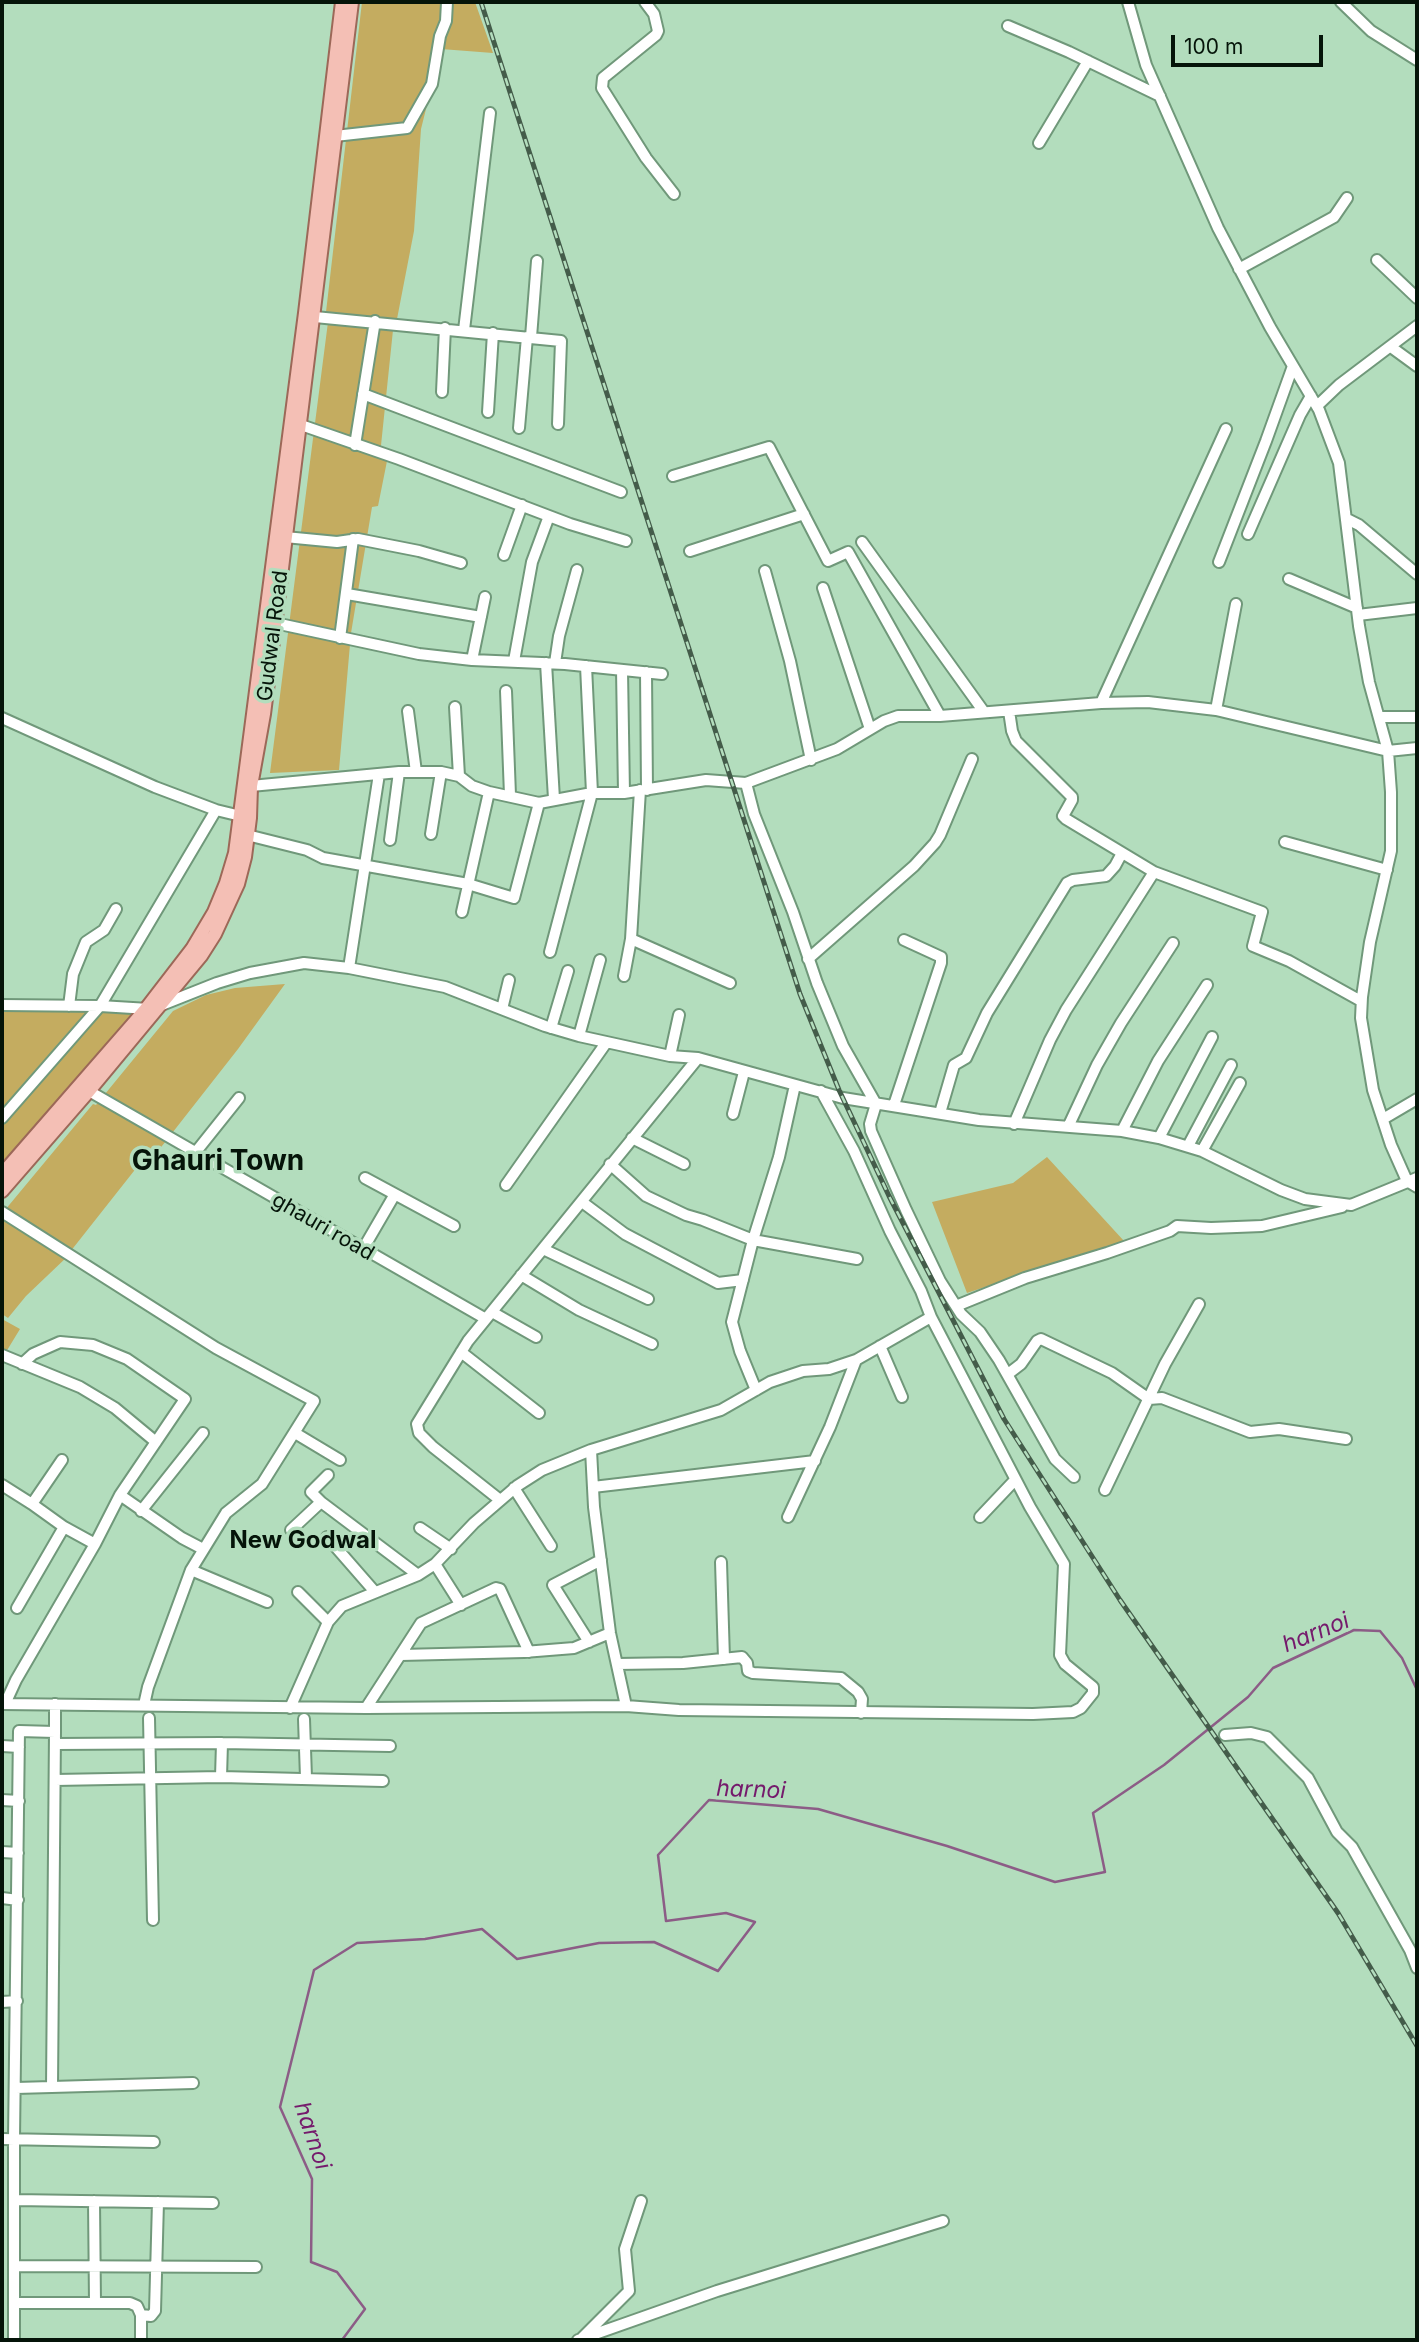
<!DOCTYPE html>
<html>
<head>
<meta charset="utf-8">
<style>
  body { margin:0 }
  #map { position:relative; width:1419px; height:2342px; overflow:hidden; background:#b3ddbd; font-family:Inter,sans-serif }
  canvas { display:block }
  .frame { position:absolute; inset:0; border:4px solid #051409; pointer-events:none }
  .scale { position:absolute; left:1171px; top:35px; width:152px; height:32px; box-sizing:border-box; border:4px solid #051409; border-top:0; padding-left:9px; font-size:21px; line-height:24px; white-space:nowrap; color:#051409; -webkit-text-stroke:5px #b3ddbd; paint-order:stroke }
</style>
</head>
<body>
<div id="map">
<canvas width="1419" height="2342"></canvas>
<div class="frame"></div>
<div class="scale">100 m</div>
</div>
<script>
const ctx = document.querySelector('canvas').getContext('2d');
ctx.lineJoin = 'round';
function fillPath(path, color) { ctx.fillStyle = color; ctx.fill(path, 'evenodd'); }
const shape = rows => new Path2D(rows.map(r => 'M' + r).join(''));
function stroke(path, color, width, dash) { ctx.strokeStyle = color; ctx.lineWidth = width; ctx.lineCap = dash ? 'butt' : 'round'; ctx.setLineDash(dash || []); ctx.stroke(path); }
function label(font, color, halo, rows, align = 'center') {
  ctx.font = font + ' Inter,sans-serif'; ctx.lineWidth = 7; ctx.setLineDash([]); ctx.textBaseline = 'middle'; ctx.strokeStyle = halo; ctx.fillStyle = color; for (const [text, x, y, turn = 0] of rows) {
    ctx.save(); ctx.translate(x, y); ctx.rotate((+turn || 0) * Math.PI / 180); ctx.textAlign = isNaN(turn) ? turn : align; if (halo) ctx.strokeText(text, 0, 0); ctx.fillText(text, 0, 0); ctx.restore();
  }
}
fillPath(shape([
  [362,2,475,2,493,53,441,49,421,129,414,231,397,319,326,312],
  [328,322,393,330,380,455,387,461,378,506,372,507,351,633,339,770,270,773],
  [285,984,238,1049,151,1160,145,1157,70,1252,5,1210,93,1104,96,1105,173,1011,206,995,235,988],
  [2,1005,130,1008,132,1014,2,1167],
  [1047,1157,1124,1241,967,1293,932,1202,1013,1183],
  [2,1215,68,1256,26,1296,8,1318,2,1314],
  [2,1319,20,1329,6,1352,2,1351]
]), '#c4ac60');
stroke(shape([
  [342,2340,365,2309,337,2272,311,2262,312,2179,280,2107,314,1970,357,1943,425,1939,482,1929,517,1959,599,1943,654,1942,718,1971,755,1922,726,1913,666,1921,658,1855,709,1800,818,1809,947,1846,1055,1882,1105,1872,1093,1813,1164,1765,1248,1697,1273,1668,1354,1630,1380,1631,1402,1658,1417,1690]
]), '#8c5c86', 2.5);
const minor = shape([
  [645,2,654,14,658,31,656,35,603,78,602,88,646,158,674,194],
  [1128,2,1146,65,1218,228,1270,327,1319,410,1339,463,1359,626,1369,682,1388,751,1391,792,1391,851,1370,942,1362,997,1361,1018,1373,1090,1391,1145,1407,1181,1417,1187],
  [1341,2,1371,31,1417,60],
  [1008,26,1069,52,1160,96],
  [335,136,407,128,432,84,440,36,446,21,447,2],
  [1039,143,1088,61],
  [1377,260,1417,298],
  [1239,269,1334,217,1347,198],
  [315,317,561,341,558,424],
  [464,330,490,113],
  [531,337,537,261],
  [1391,347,1417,366],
  [442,392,445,328],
  [363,394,621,492],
  [1317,406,1339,385,1417,326],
  [488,412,493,333],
  [301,425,399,459,570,524,626,541],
  [519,428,527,337],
  [355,445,375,321],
  [673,476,769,447,828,561,848,552,940,716],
  [1347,519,1359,525,1417,574],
  [1248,534,1300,415,1311,396],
  [285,537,337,542,358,539,419,551,461,563],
  [862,542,984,712],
  [690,551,804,514],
  [504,555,522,505],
  [1219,562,1266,441,1293,366],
  [765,571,790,661,811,760],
  [1289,579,1357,608],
  [823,588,870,729],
  [347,594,481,617],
  [1358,615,1417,608],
  [275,623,419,654,472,660,565,664,662,674],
  [340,638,353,539],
  [472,660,485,597],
  [514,661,532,562,549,516],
  [546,663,554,799],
  [555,663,559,636,577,570],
  [622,670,624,793],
  [646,672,647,790],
  [506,691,510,795],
  [1101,703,1226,429],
  [455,707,459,776],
  [1216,710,1236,604],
  [408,711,416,772],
  [1009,711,1012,731,1016,741,1072,797,1072,800,1063,816,1066,819,1154,872,1262,912,1253,946,1289,961,1361,1001],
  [1379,717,1417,717],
  [2,718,155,787,216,810,245,817],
  [746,783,754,814,793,912,817,983,843,1046,876,1104,870,1124,871,1131,906,1210,940,1281,961,1314,980,1332,999,1360,1055,1459,1074,1477],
  [251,786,399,772,441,772,459,776,472,786,489,792,539,803,592,793,624,793,706,780,746,783,837,749,884,721,898,716,940,716,1101,703,1148,702,1216,710,1388,751,1417,748],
  [431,834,441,772],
  [247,835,307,850,323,858,468,884,514,898,539,803],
  [390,840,399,772],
  [1285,842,1387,870],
  [462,912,489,792],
  [631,939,730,983],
  [550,952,592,793,586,666],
  [808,959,914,866,935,843,940,835,972,759],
  [349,968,379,774],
  [624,976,631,939,640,790],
  [2,1005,100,1006,149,1009],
  [69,1006,73,974,86,942,104,930,116,909],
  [159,1006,217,983,250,973,304,963,349,968,445,987,545,1026,579,1036,670,1056,698,1058,843,1098,979,1120,1122,1131,1159,1138,1202,1151,1281,1190,1305,1199,1351,1205,1417,1178],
  [502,1009,509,980],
  [551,1028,568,971],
  [579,1036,600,960],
  [670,1056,679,1015],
  [89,1091,486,1319],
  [894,1105,941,963,941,957,904,940],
  [940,1113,954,1065,966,1058,987,1013,1067,883,1073,880,1106,876,1115,866,1122,853],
  [733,1114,744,1072],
  [2,1118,100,1006,216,810],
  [1383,1119,1417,1099],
  [1014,1124,1050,1040,1066,1010,1154,872],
  [1068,1127,1097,1065,1121,1023,1173,943],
  [1122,1131,1158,1061,1207,985],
  [632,1138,684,1164],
  [1159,1138,1212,1037],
  [1188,1146,1231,1065],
  [1202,1151,1240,1083],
  [195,1153,239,1098],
  [610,1164,646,1196,686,1215,703,1220,753,1240,857,1259],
  [365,1178,454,1226],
  [506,1185,606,1043],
  [582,1202,625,1234,718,1283,743,1280],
  [2,1212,216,1348,314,1401,262,1484,226,1513,191,1570,148,1687,144,1705],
  [363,1249,395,1194],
  [543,1249,648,1299],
  [521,1275,579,1310,652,1344],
  [956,1306,1025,1278,1107,1253,1170,1231,1177,1226,1211,1228,1262,1226,1342,1207],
  [492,1312,536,1337],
  [880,1346,902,1397],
  [461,1352,539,1413],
  [2,1355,80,1387,115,1408,156,1442],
  [1008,1374,1021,1364,1037,1341,1041,1339,1112,1373,1149,1399,1162,1398,1250,1432,1279,1429,1346,1439],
  [756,1390,740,1351,732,1322,753,1240,779,1157,795,1085],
  [295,1433,340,1460],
  [2,1485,32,1504,62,1460],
  [593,1487,815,1461],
  [514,1488,551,1546],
  [1105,1490,1165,1364,1199,1304],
  [120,1495,182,1538,203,1549],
  [500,1500,433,1447,419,1433,417,1424,468,1341,698,1058],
  [321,1502,311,1492,328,1475],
  [32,1504,64,1527,95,1544],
  [141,1511,203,1433],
  [788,1517,830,1427,856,1360],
  [980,1517,1015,1480],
  [420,1528,451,1549],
  [291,1530,321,1502,418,1575],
  [327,1537,375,1592],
  [721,1562,724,1659],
  [435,1564,461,1605],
  [191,1570,267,1602],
  [298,1592,328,1622],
  [17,1608,64,1527],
  [589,1642,553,1585,601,1560],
  [401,1655,524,1652,574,1648,610,1633],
  [617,1664,683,1663,742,1657,747,1663,748,1671,753,1673,841,1678,858,1692,862,1699,861,1713],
  [2,1704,366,1708,626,1706,679,1710,1033,1714,1073,1712,1081,1708,1093,1693,1093,1687,1065,1664,1060,1655,1064,1564,1030,1507,931,1317,921,1291,890,1231,854,1151,821,1091],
  [5,1704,16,1680,95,1544,120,1495,185,1399,127,1359,93,1345,60,1342,33,1354,22,1364],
  [626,1706,610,1633,594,1507,591,1450,721,1410,770,1382,803,1371,829,1369,856,1360,931,1317],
  [290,1708,328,1622,342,1606,418,1575,435,1564,474,1523,517,1486,542,1470,591,1450],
  [366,1708,421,1623,496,1588,500,1589,529,1652],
  [149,1718,153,1920],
  [304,1719,306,1778],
  [55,1732,55,1704],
  [1225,1735,1251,1733,1267,1737,1308,1778,1337,1832,1352,1847,1410,1950,1417,1968],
  [55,1744,222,1743,390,1746],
  [2,1746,19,1747],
  [221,1777,222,1743],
  [55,1780,221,1777,383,1781],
  [2,1800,19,1801],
  [2,1852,18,1853],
  [2,1898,18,1900],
  [2,2002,17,2001],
  [16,2088,193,2083],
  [2,2139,154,2142],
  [15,2200,213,2203],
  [94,2201,95,2303],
  [15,2266,256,2267],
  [15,2303,130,2303,137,2306,141,2315,141,2340],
  [141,2315,151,2316,155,2311,158,2202],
  [582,2338,629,2291,625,2249,641,2201],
  [14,2340,14,2139,19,1731,55,1732,52,2087],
  [578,2340,717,2291,943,2221]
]);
const major = shape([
  [2,1174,145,1010,192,949,214,912,226,883,235,853,305,313,342,2],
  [2,1191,89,1091,201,956,215,934,238,884,245,857,250,818,251,786,264,714,352,2]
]);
stroke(minor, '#70987a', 14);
stroke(major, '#9c6858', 16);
stroke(minor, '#fff', 10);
stroke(major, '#f4bfb5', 12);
const rail = shape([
  [481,2,800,994,839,1090,889,1196,1004,1419,1120,1600,1338,1913,1417,2046]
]);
stroke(rail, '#445c4a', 5);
stroke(rail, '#b3ddbd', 2.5, [8]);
label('21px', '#051409', '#b3ddbd', [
  ["Gudwal Road",273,636,-83],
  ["ghauri road",323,1227,30]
]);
label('italic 23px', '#751a6c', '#b3ddbd', [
  ["harnoi",1316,1633,-22],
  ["harnoi",751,1790,2],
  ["harnoi",312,2136,71]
]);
label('bold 24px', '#051409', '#b3ddbd', [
  ["New Godwal",303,1541]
]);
label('bold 28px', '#051409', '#b3ddbd', [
  ["Ghauri Town",218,1162]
]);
</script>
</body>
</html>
